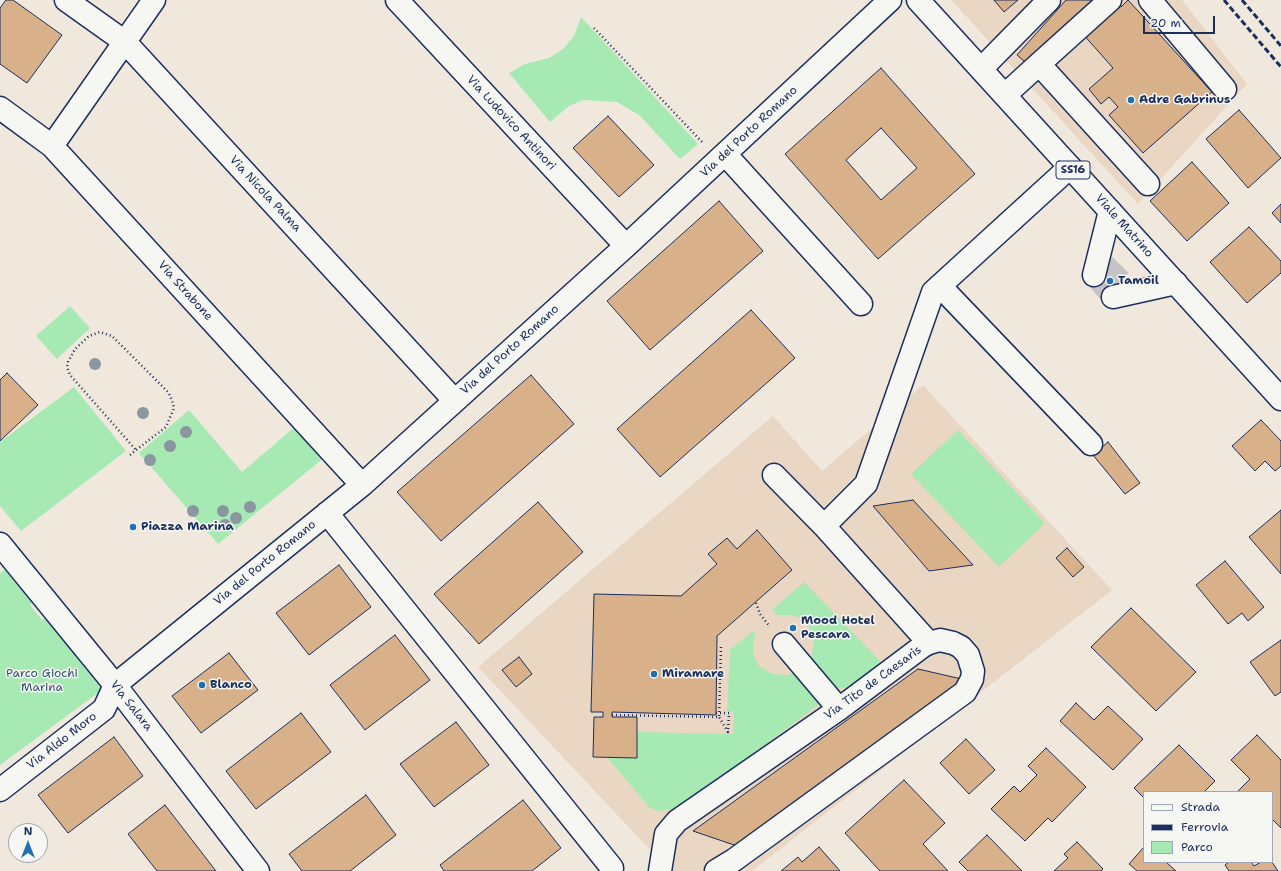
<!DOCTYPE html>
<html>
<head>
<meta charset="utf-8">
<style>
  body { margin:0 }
  #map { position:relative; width:1281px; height:871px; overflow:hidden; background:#f0e8dd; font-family:"Shantell Sans",sans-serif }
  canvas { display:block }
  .legend { position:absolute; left:1143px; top:791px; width:130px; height:72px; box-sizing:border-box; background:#f6f6f2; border:1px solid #9ea6b7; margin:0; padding:5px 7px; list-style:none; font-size:12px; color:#1b2f5e }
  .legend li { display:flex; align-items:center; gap:8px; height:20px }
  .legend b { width:20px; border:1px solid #9ea6b7 }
  .north { position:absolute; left:8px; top:823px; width:40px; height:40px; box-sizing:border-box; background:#f6f6f2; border:1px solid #9ea6b7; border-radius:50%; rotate:0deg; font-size:11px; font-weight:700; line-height:16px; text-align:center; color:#1b2f5e }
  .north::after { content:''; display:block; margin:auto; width:14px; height:18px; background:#1f6fb2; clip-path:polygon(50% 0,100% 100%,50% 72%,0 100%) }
  .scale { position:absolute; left:1143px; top:16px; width:72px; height:18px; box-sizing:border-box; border:2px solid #1b2f5e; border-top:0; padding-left:5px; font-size:12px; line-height:14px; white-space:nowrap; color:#1b2f5e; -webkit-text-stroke:3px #f6f6f2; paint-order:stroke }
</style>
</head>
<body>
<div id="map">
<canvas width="1281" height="871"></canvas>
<ul class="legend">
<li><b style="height:5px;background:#f6f6f2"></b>Strada</li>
<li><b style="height:5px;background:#1b2f5e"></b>Ferrovia</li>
<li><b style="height:11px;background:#a7e9b3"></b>Parco</li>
</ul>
<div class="north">N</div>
<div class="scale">20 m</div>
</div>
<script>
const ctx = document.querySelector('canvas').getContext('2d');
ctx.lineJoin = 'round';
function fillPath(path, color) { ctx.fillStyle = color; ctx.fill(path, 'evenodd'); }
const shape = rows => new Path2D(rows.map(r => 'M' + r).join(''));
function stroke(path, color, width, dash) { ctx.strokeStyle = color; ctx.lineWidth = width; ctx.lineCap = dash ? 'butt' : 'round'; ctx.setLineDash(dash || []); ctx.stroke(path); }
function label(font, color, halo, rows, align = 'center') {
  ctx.font = font + ' "Shantell Sans",sans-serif'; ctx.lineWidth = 3; ctx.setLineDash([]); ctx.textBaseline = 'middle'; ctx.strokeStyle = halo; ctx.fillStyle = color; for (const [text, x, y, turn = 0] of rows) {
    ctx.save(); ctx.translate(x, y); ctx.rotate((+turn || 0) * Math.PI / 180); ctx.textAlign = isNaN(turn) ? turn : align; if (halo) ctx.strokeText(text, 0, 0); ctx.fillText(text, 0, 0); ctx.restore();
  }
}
fillPath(shape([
  [951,0,1182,0,1247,84,1138,204],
  [923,385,1112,590,752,871,670,871,478,667,773,416,822,471]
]), '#e9d7c4');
fillPath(shape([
  [581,17,698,144,680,159,639,115,617,102,583,100,569,106,550,122,509,73,525,64,549,58,563,49,574,36],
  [70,306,90,328,57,359,36,336],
  [74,387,126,451,21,531,0,506,0,442],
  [189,410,242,472,296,426,325,457,218,544,139,453],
  [958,430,1045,523,999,567,911,474],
  [8,567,35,601,30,605,42,620,46,617,102,690,0,765,0,573],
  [804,582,881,662,847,688,837,688,811,659,814,643,813,634,808,625,802,619,793,615,777,615,772,610],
  [753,631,756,634,753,641,753,655,759,666,772,674,788,675,795,672,821,703,678,809,658,811,649,807,607,757,637,758,637,732,733,734,734,713,727,711,730,650]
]), '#a7e9b3');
const building = shape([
  [6,0,13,0,62,35,27,83,0,64,0,8,6,0],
  [994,0,1018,0,1004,12,994,0],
  [1066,0,1092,0,1031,67,1017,55,1066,0],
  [1128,0,1212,92,1143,153,1109,115,1118,107,1109,97,1101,104,1089,89,1113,68,1082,33,1117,2,1121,7,1128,0],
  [881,68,975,174,878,259,785,154,881,68],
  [881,128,917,168,881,200,846,160,881,128],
  [1239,110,1281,158,1248,188,1206,139,1239,110],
  [608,116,654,165,619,197,573,148,608,116],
  [1192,162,1229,203,1187,241,1150,201,1192,162],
  [719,201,763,251,650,350,607,301,719,201],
  [1281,204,1281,223,1272,213,1281,204],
  [1249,227,1281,261,1281,273,1247,303,1210,262,1249,227],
  [1109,262,1129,282,1109,300,1090,279,1109,262],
  [751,310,795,358,660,477,617,429,751,310],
  [7,373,38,405,0,441,0,380,7,373],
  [531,375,574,424,441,541,397,492,531,375],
  [1261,420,1281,441,1281,466,1275,471,1265,461,1255,471,1232,446,1261,420],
  [1108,442,1140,483,1125,494,1093,455,1108,442],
  [913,500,973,565,929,571,873,506,913,500],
  [538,502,583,552,479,644,434,594,538,502],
  [1281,510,1281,574,1249,537,1281,510],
  [757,530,792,570,717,636,716,715,612,712,612,717,637,717,637,758,593,757,594,717,603,717,603,712,591,712,594,594,681,596,717,564,708,554,727,538,737,549,757,530],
  [1067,548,1084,567,1073,577,1056,558,1067,548],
  [1225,561,1264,607,1248,621,1242,613,1228,624,1196,585,1225,561],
  [339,565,371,607,309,655,276,613,339,565],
  [1131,608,1196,672,1156,711,1091,647,1131,608],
  [395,635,430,680,365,730,330,685,395,635],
  [1281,640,1281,692,1275,696,1250,662,1281,640],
  [229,653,258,690,201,733,172,696,229,653],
  [519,657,532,674,516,687,502,670,519,657],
  [918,669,966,680,737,846,693,831,918,669],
  [1076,703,1094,720,1108,706,1143,739,1113,770,1060,721,1076,703],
  [301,713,331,752,256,809,226,771,301,713],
  [456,722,489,765,434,807,400,764,456,722],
  [1257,735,1281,760,1281,828,1272,819,1272,792,1237,792,1250,779,1231,760,1257,735],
  [114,737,143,776,68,833,38,795,114,737],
  [966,739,995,770,969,794,940,763,966,739],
  [1179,745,1215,781,1204,792,1144,792,1144,798,1134,788,1179,745],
  [1046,748,1086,787,1052,822,1048,818,1025,841,991,809,1014,786,1020,792,1037,775,1028,766,1046,748],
  [904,780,945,823,923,844,948,871,880,871,845,833,904,780],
  [366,795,396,835,350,871,302,871,289,854,366,795],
  [523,800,561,848,532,871,444,871,440,865,523,800],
  [165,805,216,871,157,871,128,834,165,805],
  [987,835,1022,871,968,871,959,862,987,835],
  [1077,842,1103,869,1101,871,1054,871,1068,858,1064,854,1077,842],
  [819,847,840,871,781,871,798,857,802,862,819,847],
  [1144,847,1144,862,1166,862,1176,871,1137,871,1129,864,1144,847],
  [1229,862,1251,862,1254,866,1261,862,1272,862,1278,871,1229,871,1225,865,1229,862]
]);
fillPath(building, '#d8b089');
stroke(building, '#1b2f5e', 1);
stroke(shape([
  [1105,265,1125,285],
  [1094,275,1113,297]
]), '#c5c3c4', 22, [22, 11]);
const minor = shape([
  [66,0,125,42,454,400],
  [397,0,626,246],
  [1150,0,1225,89],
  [1039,64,1110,0],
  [981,69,1049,0],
  [1005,95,1039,64,1148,184],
  [0,108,52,146,362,485],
  [52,146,154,0],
  [725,154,861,304],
  [1094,275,1110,211],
  [940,286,1091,444],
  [1113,297,1176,283],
  [774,475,824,526,929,643],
  [327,513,612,868],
  [824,526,866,484,933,292,1070,167],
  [0,544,115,685,258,871],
  [784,644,839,709],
  [0,790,104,709,115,685,362,485,626,246,890,0],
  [660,871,666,834,677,821,839,709,923,646,929,643,940,640,953,643,961,647,968,655,973,671,972,679,965,692,734,860,716,871]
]);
const major = shape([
  [918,0,1281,399]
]);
stroke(minor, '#1b2f5e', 25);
stroke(major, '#1b2f5e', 25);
stroke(shape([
  [594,28,703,143],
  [130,455,136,450,166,427,174,408,172,400,168,392,112,336,100,332,89,336,75,349,68,362,67,367,70,375,136,450],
  [756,603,760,614,770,627],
  [612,715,719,717,721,647]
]), '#1b2f5e', 2.5, [1, 3]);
stroke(minor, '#f6f6f2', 22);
stroke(major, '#f6f6f2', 22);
stroke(shape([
  [1224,0,1281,67],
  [1242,0,1281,46]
]), '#1b2f5e', 3, [6, 3]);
stroke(shape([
  [716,713,729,713,728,732,719,717]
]), '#1b2f5e', 2.5, [1, 3]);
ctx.fillStyle = '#8a97a0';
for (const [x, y] of [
  [95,364],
  [143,413],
  [186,432],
  [170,446],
  [150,460],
  [250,507],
  [193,511],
  [223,511],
  [236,518],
  [225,525]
]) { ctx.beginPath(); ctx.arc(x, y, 6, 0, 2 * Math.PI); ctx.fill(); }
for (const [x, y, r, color] of [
  [1131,100,4,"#1f6fb2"],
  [1110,281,4,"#1f6fb2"],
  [133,527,4,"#1f6fb2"],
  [793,628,4,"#1f6fb2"],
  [654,674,4,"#1f6fb2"],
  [202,685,4,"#1f6fb2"]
]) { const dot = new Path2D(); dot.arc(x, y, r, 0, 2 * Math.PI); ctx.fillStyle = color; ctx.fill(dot); stroke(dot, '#f6f6f2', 1.5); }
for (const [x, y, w] of [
  [1073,170,34]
]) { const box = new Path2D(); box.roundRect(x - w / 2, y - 9, w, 18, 3); ctx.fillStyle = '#f6f6f2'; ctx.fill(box); stroke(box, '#1b2f5e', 1); }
label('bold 11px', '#1b2f5e', null, [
  ["SS16",1073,170]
]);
label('bold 12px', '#1b2f5e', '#f6f6f2', [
  ["Adre Gabrinus",1139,100],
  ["Tamoil",1118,281],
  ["Piazza Marina",141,527],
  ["Mood Hotel",801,621],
  ["Pescara",801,635],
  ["Miramare",662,674],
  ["Blanco",210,685]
], 'left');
label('12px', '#1b2f5e', '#f6f6f2', [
  ["Via Ludovico Antinori",511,123,47],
  ["Via del Porto Romano",749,132,-43],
  ["Via Nicola Palma",265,194,47],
  ["Viale Matrino",1124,226,48],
  ["Via Strabone",185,291,48],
  ["Via del Porto Romano",510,350,-42],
  ["Via del Porto Romano",265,563,-39],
  ["Via Tito de Caesaris",873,683,-36],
  ["Via Salara",131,706,52],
  ["Via Aldo Moro",62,741,-38]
]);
label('12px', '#37546f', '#f6f6f2', [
  ["Parco Giochi",42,674],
  ["Marina",42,688]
]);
</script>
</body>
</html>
